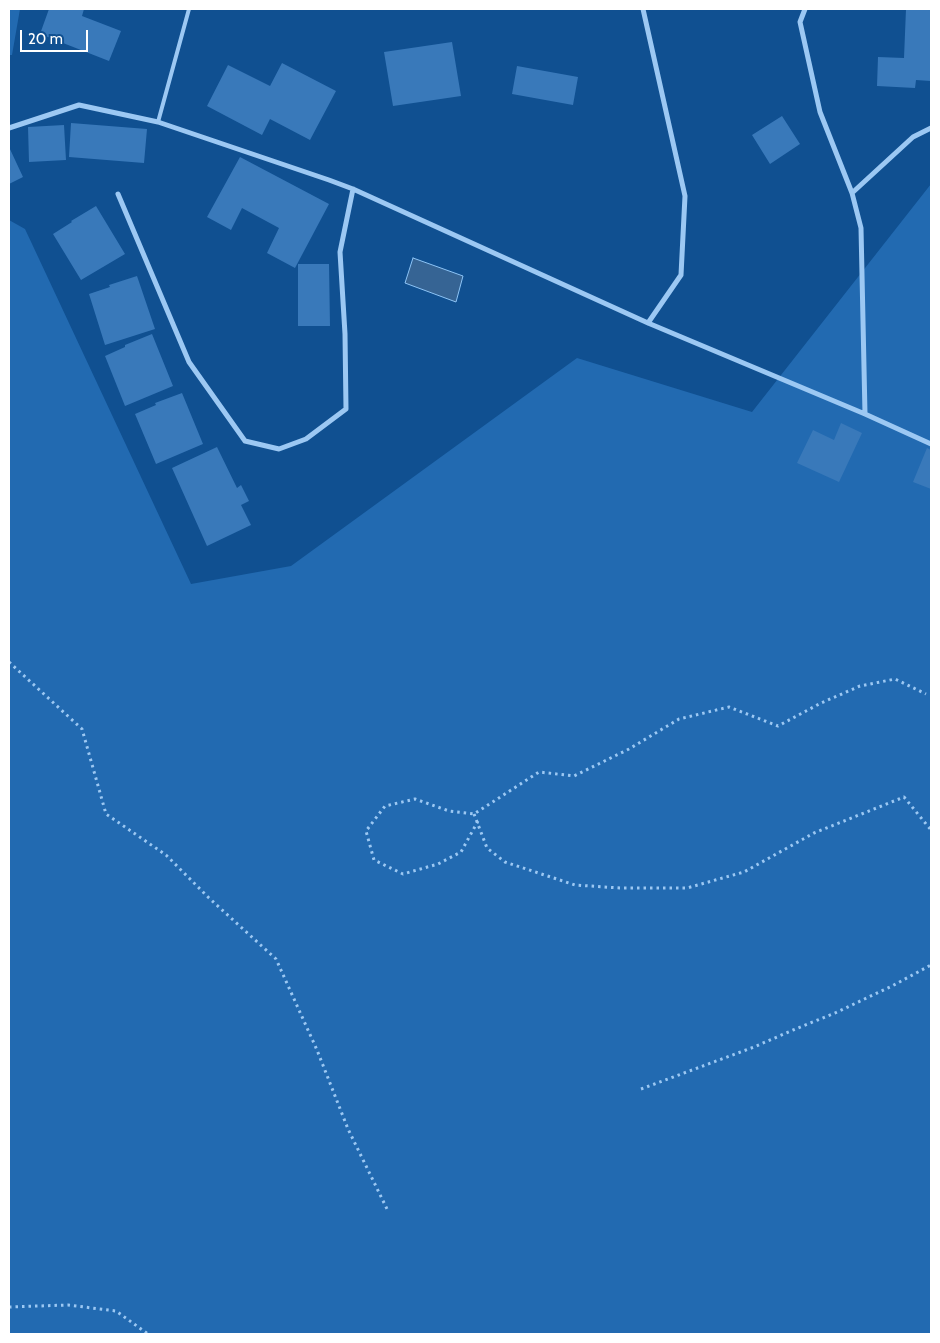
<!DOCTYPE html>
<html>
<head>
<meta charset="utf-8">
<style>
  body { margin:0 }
  #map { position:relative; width:940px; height:1343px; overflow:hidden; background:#105091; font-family:Cabin,sans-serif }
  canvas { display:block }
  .frame { position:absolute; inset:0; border:10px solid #fff; pointer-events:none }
  .scale { position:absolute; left:20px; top:30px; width:68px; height:22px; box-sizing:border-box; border:2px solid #fff; border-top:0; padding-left:6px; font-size:15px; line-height:18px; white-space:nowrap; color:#fff; -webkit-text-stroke:4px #105091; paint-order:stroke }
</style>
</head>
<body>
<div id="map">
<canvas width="940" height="1343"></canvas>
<div class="frame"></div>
<div class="scale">20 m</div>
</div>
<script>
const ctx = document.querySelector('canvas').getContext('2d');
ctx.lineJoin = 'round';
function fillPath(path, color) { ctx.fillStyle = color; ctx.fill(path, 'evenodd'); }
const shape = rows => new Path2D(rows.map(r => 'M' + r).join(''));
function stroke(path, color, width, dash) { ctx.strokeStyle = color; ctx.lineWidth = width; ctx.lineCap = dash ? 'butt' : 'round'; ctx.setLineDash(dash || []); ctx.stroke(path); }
fillPath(shape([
  [9,9,20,9,12,55,9,55],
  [931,184,931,1334,9,1334,9,220,25,229,191,584,291,566,577,358,752,412]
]), '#226ab1');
const water = shape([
  [413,258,463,276,456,302,405,283,413,258]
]);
fillPath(water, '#366494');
stroke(water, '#8dc4f6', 1);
fillPath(shape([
  [49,9,84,9,82,16,121,31,109,61,40,34],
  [906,9,931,10,931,81,916,80,915,88,877,86,878,57,904,58],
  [452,42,461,96,393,106,384,52],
  [282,63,336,91,310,140,270,119,262,135,207,106,228,65,270,86],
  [517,66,578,77,573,105,512,94],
  [782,116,800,144,770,164,752,135],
  [71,123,147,129,144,163,69,157],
  [64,125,66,160,29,162,28,127],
  [9,147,23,177,9,184],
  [240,157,329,204,295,268,267,253,279,228,242,208,231,230,207,217],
  [96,206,125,254,81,280,53,234,72,222,71,221],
  [298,264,329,264,330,326,298,326],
  [137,276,155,329,105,345,89,294,110,287,109,285],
  [152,334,173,386,125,406,105,356,125,347,125,345],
  [182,393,203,444,156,464,135,414,156,405,155,403],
  [841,423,862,433,839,482,797,463,813,430,834,440],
  [217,447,237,488,241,485,249,501,241,505,251,525,207,546,172,468],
  [927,448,931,450,931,489,913,482]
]), '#3979ba');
stroke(shape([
  [9,662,82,729,106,814,166,855,209,898,276,959,317,1050,348,1129,388,1211],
  [474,814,487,848,505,862,575,885,620,888,687,888,744,872,814,833,904,797,931,830],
  [478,821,461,852,438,864,403,874,374,860,366,831,385,806,415,799,449,811,474,814,539,772,574,776,629,749,679,719,729,707,778,726,821,703,860,686,895,679,926,694],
  [641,1089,754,1047,793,1030,835,1013,892,986,931,965],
  [9,1307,68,1305,116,1311,148,1334]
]), '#9cc8f3', 3, [2.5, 4]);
stroke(shape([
  [158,122,189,9]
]), '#9cc8f3', 4);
stroke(shape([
  [643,9,685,196,681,275,648,323],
  [805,9,800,22,820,112,852,193,861,228,865,414],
  [9,128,79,105,158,122,329,180,353,189,648,323,865,414,931,444],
  [852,193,913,137,931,128],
  [118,194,189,362,245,441,279,449,306,439,346,409,345,334,340,252,353,189]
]), '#9cc8f3', 5);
</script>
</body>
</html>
